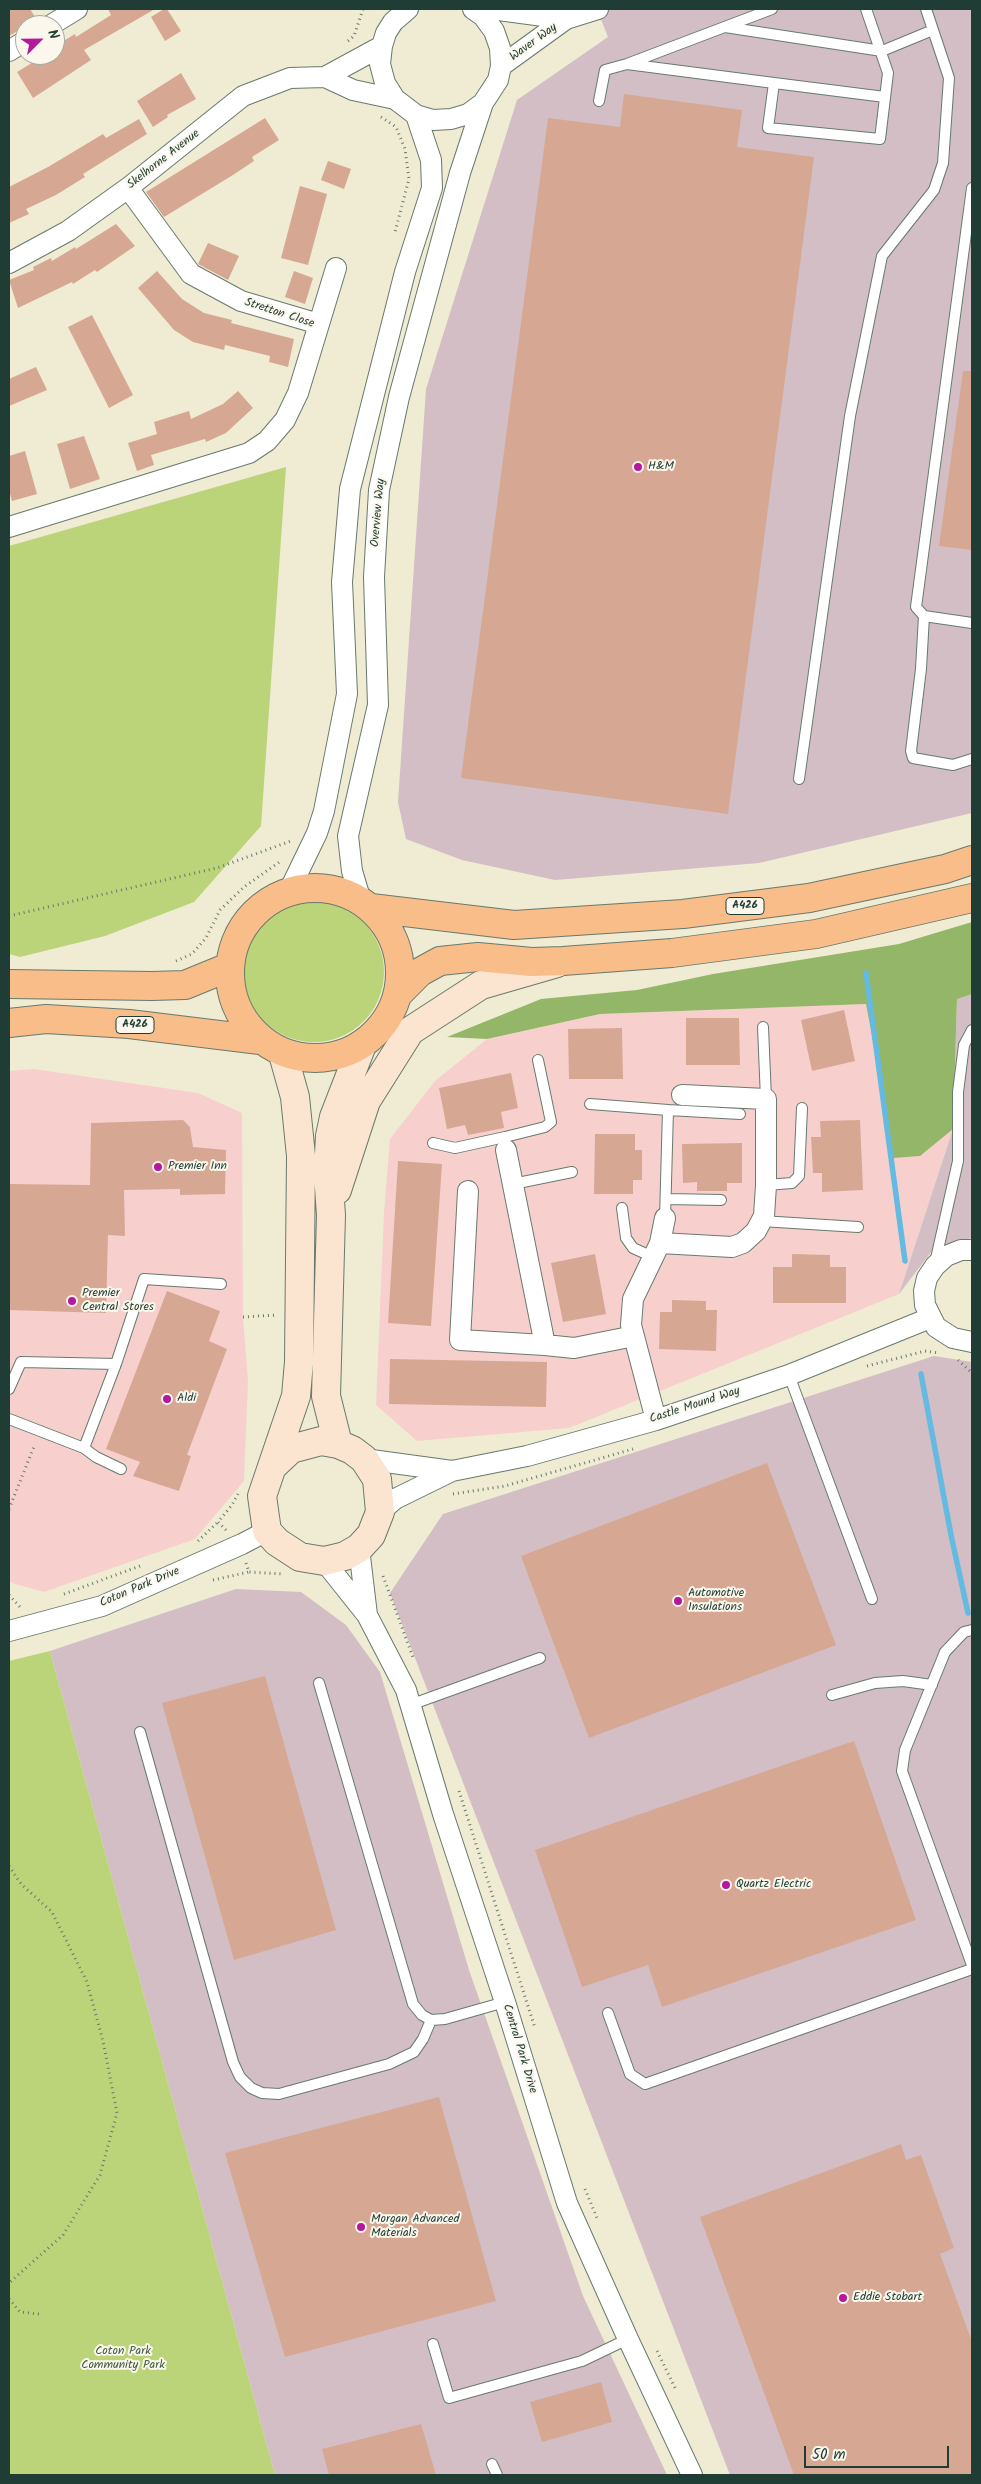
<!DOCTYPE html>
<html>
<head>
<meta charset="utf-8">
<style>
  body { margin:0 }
  #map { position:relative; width:981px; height:2484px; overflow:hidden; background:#f0ebd3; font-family:Kalam,sans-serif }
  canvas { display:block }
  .frame { position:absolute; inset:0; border:10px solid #1f3d34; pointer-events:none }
  .north { position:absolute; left:15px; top:15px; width:50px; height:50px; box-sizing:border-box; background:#fbf7ec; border:1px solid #a3ada2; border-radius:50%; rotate:67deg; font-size:14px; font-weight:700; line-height:20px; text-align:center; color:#1f3d34 }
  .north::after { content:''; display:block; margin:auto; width:18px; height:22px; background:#b5179e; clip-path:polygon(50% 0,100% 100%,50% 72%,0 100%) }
  .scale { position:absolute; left:804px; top:2446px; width:145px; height:22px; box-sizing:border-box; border:2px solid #1f3d34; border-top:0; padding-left:6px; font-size:15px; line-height:18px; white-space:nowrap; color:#1f3d34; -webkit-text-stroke:4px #fbf7ec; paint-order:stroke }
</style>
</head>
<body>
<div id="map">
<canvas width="981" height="2484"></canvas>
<div class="frame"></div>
<div class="north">N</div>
<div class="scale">50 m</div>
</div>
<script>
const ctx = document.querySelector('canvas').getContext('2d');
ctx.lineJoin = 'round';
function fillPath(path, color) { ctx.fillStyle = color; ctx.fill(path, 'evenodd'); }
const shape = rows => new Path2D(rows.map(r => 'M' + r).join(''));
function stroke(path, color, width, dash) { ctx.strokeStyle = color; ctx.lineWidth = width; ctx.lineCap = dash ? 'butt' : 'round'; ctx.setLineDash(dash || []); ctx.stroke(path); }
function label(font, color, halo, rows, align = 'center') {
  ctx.font = font + ' Kalam,sans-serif'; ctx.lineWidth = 4; ctx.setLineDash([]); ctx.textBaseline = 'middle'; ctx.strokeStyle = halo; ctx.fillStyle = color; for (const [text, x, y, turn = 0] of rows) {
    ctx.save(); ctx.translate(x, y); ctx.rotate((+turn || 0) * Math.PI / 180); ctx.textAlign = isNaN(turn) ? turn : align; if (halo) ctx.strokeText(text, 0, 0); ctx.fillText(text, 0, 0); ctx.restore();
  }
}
fillPath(shape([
  [867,1004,953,1129,899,1294,569,1428,417,1441,376,1405,384,1212,390,1139,435,1081,487,1039,600,1014],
  [34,1069,198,1093,242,1113,243,1317,248,1381,244,1481,195,1539,44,1592,12,1583,9,1580,9,1071]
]), '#f7d0ce');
fillPath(shape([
  [597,9,972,9,972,813,759,863,555,880,462,860,406,839,398,802,426,389,517,100,608,37],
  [972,994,972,1238,935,1247,899,1294,953,1129,957,998],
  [934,1356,972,1362,972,2475,730,2475,390,1593,443,1514],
  [236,1589,301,1592,346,1625,380,1672,469,1970,583,2296,667,2475,275,2475,50,1651]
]), '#d2bec4');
fillPath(shape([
  [286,467,261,826,194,902,105,936,20,957,9,954,9,546],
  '244 972a70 70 0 1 1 140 0a70 70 0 1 1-140 0Z',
  [50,1651,275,2475,9,2475,9,1661]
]), '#bbd479');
fillPath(shape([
  [972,922,972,994,957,999,953,1129,920,1156,893,1158,886,1108,866,1004,600,1014,487,1039,447,1037,541,999,637,990,713,974,899,944]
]), '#94b669');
stroke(shape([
  [866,973,905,1261],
  [921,1374,951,1535,968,1613]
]), '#64bae0', 5.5);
fillPath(shape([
  [9,9,30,9,37,20,9,36],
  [108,9,155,9,84,50,91,60,33,98,17,72,45,55,55,55,55,46,75,34,76,37,111,15],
  [164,9,167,9,181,31,165,41,151,17],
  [181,73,196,99,167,115,168,117,153,127,137,101],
  [624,94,742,110,737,147,814,157,728,814,461,778,548,118,620,127],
  [265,118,279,140,252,157,254,161,233,175,164,217,146,192],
  [139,119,147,134,83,174,85,177,56,195,26,209,29,214,9,223,9,187,48,167,103,134,106,138],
  [328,161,351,169,344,189,321,180],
  [300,186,327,194,308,265,281,258],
  [116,224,135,246,97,272,95,270,73,284,72,282,18,308,9,280,34,270,33,267,51,258,52,261,75,247,76,249],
  [208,243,239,256,228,280,198,264],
  [157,271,182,299,204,313,232,320,231,323,294,339,288,367,269,362,270,356,225,345,224,350,193,342,174,330,138,288],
  [294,271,313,278,305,304,285,297],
  [92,315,133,395,109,408,68,327],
  [36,367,47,390,9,406,9,379],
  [963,371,972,371,972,550,939,546],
  [238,391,253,408,226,433,206,442,205,439,151,455,154,465,137,471,128,443,157,434,154,422,189,411,191,419,223,404],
  [84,436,100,479,70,489,57,444],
  [25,451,37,494,12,501,9,490,9,456],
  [844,1010,855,1061,812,1071,801,1020],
  [686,1018,739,1018,740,1065,686,1065],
  [622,1028,623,1079,569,1079,568,1029],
  [511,1073,518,1108,501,1112,504,1128,468,1135,465,1125,447,1129,439,1088],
  [183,1120,190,1127,193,1147,226,1150,225,1194,180,1195,180,1189,124,1190,125,1236,108,1235,106,1313,9,1310,9,1184,90,1185,91,1123],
  [860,1120,863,1190,822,1192,822,1173,813,1173,811,1137,821,1137,820,1121],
  [595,1134,635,1134,635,1150,642,1150,642,1180,633,1180,633,1194,594,1194],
  [742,1143,742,1183,727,1183,727,1191,697,1191,697,1182,683,1183,682,1144],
  [398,1161,442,1164,431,1326,388,1323],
  [595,1254,606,1314,563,1322,551,1263],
  [792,1254,830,1255,830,1267,846,1267,846,1303,773,1303,773,1267,792,1267],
  [167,1291,220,1311,209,1341,227,1349,187,1455,191,1456,179,1491,133,1476,140,1462,106,1449],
  [672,1300,706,1301,706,1310,717,1310,716,1351,659,1349,660,1312,672,1312],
  [390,1359,547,1362,546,1407,389,1404],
  [767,1463,836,1645,589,1738,521,1556],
  [265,1676,336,1930,234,1960,162,1703],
  [854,1741,916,1920,662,2007,648,1965,582,1987,535,1850],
  [439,2097,496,2301,285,2357,225,2153],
  [901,2144,906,2160,921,2155,954,2248,940,2254,972,2342,972,2475,794,2475,700,2217],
  [601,2382,612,2422,542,2442,530,2402],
  [421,2424,436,2475,329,2475,322,2449]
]), '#d6a894');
const lane = shape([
  [772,9,627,64,774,83,768,128,880,139,888,73,866,9],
  [725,27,882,51,933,30],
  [774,83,885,97],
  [599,101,605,70,627,64],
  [972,188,916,607,924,616,921,669,911,751,913,758,953,765,972,759],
  [924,616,972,623],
  [799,779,850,416,882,256,934,190,943,163,949,78,926,9],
  [763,1027,766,1099],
  [590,1104,668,1110,665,1218],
  [668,1110,740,1114],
  [433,1143,455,1148,505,1137],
  [506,1150,505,1137,545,1127,551,1122,538,1060],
  [513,1184,572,1172],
  [766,1185,792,1183,799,1176,802,1108],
  [666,1199,721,1200],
  [622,1208,626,1238,633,1248,653,1257],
  [761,1221,858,1227],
  [935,1263,958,1161,958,1092,964,1045,972,1030],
  [789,1375,872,1599],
  [9,1389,21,1362,116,1364],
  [9,1419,84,1448,116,1364,144,1279,221,1284],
  [84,1448,96,1457,121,1469],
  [972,1630,964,1632,945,1652,905,1750,902,1771,972,1965],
  [319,1683,413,2004,422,2015,431,2020,445,2019,505,2002],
  [832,1695,875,1683,903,1681,932,1685],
  [410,1705,540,1658],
  [140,1732,233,2062,240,2077,251,2088,262,2093,279,2094,389,2064,414,2052,423,2039,431,2020],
  [608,2013,630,2074,645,2084,972,1969],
  [433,2344,449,2398,582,2361,628,2339],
  [492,2464,497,2475]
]);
const street = shape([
  [408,9,393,22,386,33,382,46,380,64,385,83,395,99,416,115,433,120,451,119,468,114,483,103,498,80,501,66,500,48,494,31,483,16,473,9],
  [491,9,566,19],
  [51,25,77,9],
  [9,51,25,41],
  [501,66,566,19,598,9],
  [325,77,382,46],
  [9,263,68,231,128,188,243,96,290,78,325,77,353,90,395,99],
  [319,324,336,268],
  [9,527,249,453,267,441,285,420,298,393,319,324,241,301,191,274,128,188],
  [289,891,317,833,324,811,347,694,342,582,350,489,405,272,432,188,431,160,416,115],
  [361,901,352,871,348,836,378,705,374,577,379,490,399,397,460,173,483,103],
  [506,1150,545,1345,574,1348,634,1336],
  [468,1191,460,1340,545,1345],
  [660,1243,732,1247,743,1243,756,1231,764,1216,766,1185,766,1099,682,1095],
  [972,1250,961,1250,946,1256,935,1266,927,1278,924,1291,925,1305,936,1327,953,1338,972,1342],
  [656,1420,631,1325,633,1299,660,1243,665,1218],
  [364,1459,452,1471],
  [380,1512,395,1499,452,1471,527,1456,656,1420,789,1375,930,1318],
  [359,1548,367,1615],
  [324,1561,367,1615,406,1690,443,1814,505,2002,567,2203,628,2339,692,2475],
  [9,1631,102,1606,242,1544,267,1531]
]);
const secondary = shape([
  [337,1190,366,1101,410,1031,481,985,557,963],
  [338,1444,326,1396,331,1215,328,1173,330,1136,334,1117,362,1045],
  [275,1464,291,1449,321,1441,338,1444,352,1450,364,1459,377,1479,380,1512,371,1535,359,1548,345,1556,324,1561,300,1557,277,1542,267,1531,262,1496,296,1396,299,1362,301,1156,295,1097,283,1054]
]);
const highway = shape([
  '230 973a85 85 0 1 1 170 0a85 85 0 1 1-170 0Z',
  [371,908,514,925,683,914,809,898,945,869,972,860],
  [9,984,152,986,185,985,229,967],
  [399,993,420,972,440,961,478,957,532,962,563,961,672,953,816,934,972,898],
  [9,1023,46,1019,129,1024,260,1040]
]);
stroke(lane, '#687a6c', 12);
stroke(street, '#687a6c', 22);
stroke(secondary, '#687a6c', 30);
stroke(highway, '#687a6c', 30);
stroke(shape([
  [348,41,354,36,363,9],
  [381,117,396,127,405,149,409,179,395,232],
  [9,916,217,868,291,841],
  [176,961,192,954,206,938,220,910,244,887,281,861],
  [243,1317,277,1315],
  [958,1360,972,1373],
  [867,1366,925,1351,939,1353],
  [453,1494,505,1486,633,1449],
  [9,1509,35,1444],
  [226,1530,218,1522,232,1505,238,1494],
  [198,1541,218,1522],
  [246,1563,249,1572,283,1574],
  [383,1576,414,1660],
  [213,1580,249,1572],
  [64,1594,140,1566],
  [9,1595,20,1607],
  [459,1791,535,2028],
  [9,1866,21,1884,52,1912,87,1982,103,2041,117,2113,100,2175,63,2235,9,2283],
  [585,2189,597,2218],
  [9,2299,20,2312,39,2314],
  [657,2351,676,2390]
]), '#687a6c', 3, [1, 4]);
stroke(lane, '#fff', 10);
stroke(street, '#fff', 20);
stroke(secondary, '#fce5d0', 28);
stroke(highway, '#f8bd89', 28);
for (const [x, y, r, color] of [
  [638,467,5,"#b5179e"],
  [158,1167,5,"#b5179e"],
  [72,1301,5,"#b5179e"],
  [167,1399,5,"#b5179e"],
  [678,1601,5,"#b5179e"],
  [726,1885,5,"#b5179e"],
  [361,2227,5,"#b5179e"],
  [843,2298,5,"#b5179e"]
]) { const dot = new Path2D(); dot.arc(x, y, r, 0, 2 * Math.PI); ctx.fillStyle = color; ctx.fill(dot); stroke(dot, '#fbf7ec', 2); }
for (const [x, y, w] of [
  [745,906,38],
  [135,1025,38]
]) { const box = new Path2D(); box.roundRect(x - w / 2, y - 8.5, w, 17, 4); ctx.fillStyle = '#fbf7ec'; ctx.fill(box); stroke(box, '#1f3d34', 1); }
label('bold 11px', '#1f3d34', null, [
  ["A426",745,906],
  ["A426",135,1025]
]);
label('12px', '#1f3d34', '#fbf7ec', [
  ["Waver Way",534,43,-36],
  ["Skelhorne Avenue",164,160,-38],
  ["Stretton Close",279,314,18],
  ["Overview Way",379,513,-85],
  ["Castle Mound Way",695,1406,-18],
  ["Coton Park Drive",140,1588,-23],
  ["Central Park Drive",519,2049,73]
]);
label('12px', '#1f3d34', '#fbf7ec', [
  ["H&M",648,467],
  ["Premier Inn",168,1167],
  ["Premier",82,1294],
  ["Central Stores",82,1308],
  ["Aldi",177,1399],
  ["Automotive",688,1594],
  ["Insulations",688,1608],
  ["Quartz Electric",736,1885],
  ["Morgan Advanced",371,2220],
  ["Materials",371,2234],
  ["Eddie Stobart",853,2298]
], 'left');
label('12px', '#3e5b42', '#fbf7ec', [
  ["Coton Park",123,2352],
  ["Community Park",123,2366]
]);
</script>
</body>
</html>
